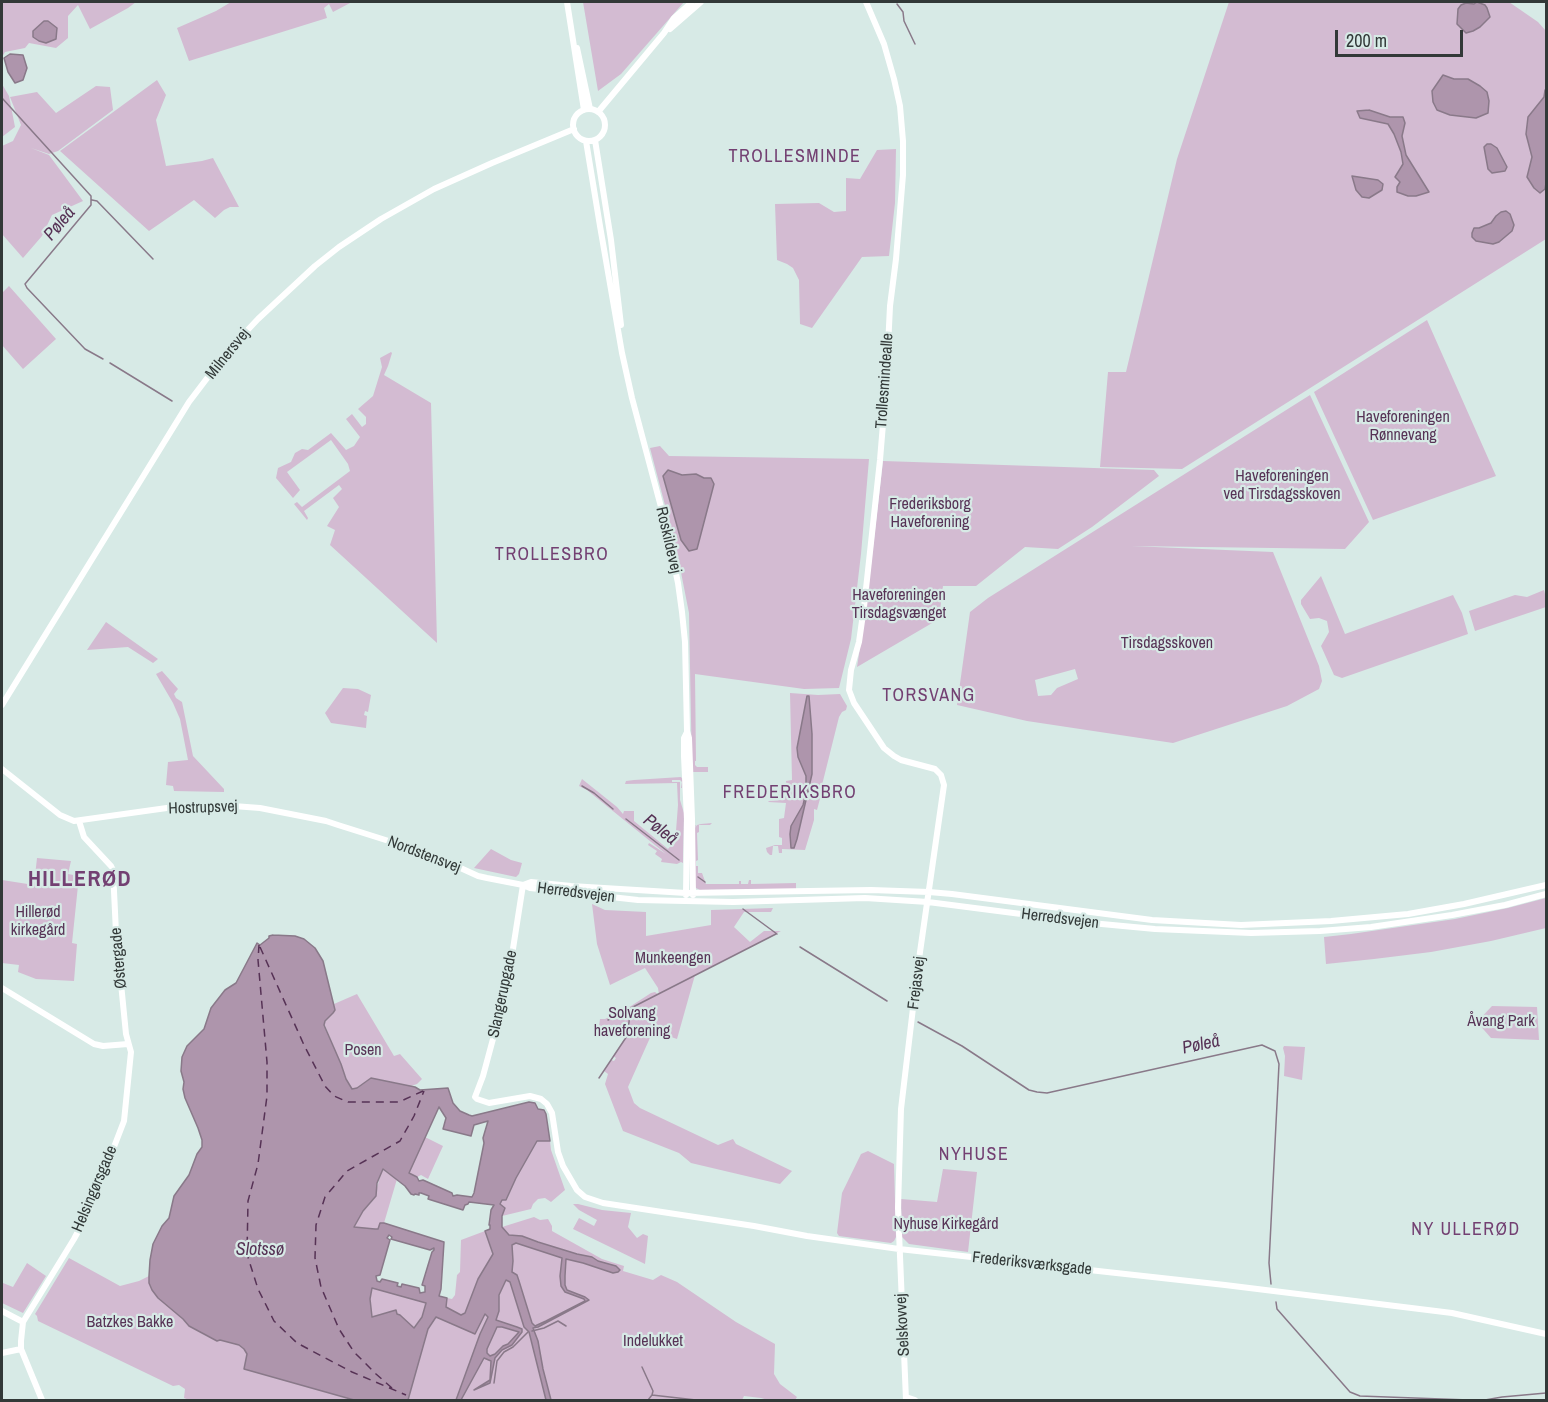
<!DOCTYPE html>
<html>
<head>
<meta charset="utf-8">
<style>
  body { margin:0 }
  #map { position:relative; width:1548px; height:1402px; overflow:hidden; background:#d7eae6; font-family:"Archivo Narrow",sans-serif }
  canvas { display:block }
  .frame { position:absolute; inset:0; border:3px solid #323938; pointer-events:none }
  .scale { position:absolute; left:1335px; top:30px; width:128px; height:27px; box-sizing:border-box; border:3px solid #323938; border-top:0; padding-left:8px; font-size:18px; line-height:21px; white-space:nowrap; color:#323938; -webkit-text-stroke:4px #d7eae6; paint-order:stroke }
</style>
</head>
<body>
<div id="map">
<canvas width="1548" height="1402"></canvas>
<div class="frame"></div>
<div class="scale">200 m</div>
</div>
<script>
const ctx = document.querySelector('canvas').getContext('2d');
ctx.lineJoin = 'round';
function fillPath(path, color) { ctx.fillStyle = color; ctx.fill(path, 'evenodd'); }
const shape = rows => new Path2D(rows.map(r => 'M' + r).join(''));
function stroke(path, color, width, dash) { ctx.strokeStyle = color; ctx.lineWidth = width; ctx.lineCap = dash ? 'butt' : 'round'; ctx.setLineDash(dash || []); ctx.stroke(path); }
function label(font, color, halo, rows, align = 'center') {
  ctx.font = font + ' "Archivo Narrow",sans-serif'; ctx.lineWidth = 4.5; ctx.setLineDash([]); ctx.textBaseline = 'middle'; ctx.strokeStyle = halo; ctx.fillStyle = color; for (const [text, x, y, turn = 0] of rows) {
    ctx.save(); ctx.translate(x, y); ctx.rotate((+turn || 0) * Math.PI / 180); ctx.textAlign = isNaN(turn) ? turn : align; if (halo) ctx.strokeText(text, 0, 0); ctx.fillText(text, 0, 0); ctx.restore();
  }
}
fillPath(shape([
  [2,2,136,2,128,8,90,29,78,5,68,16,68,38,56,48,29,43,25,48,5,52,2,57],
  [231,2,352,2,333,12,329,4,324,8,327,18,189,61,177,28,216,11],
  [583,2,684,2,621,74,598,91],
  [1229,2,1509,2,1538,22,1546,31,1546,239,1182,469,1100,467,1108,372,1126,372,1177,159],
  [157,80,166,95,156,120,166,166,202,161,213,158,239,207,230,207,224,210,215,218,194,200,149,231,60,151],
  [2,84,9,96,15,127,2,137],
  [96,86,110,87,113,110,58,151,49,154,31,148,49,155,83,201,52,215,42,236,23,258,2,234,2,146,13,141,21,125,10,97,37,92,56,113],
  [896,149,895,203,889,256,862,257,812,328,800,324,799,280,793,268,787,264,777,260,775,204,819,203,834,212,846,211,846,178,860,179,877,150],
  [9,286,56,339,23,369,2,345,2,293],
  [1427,320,1496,476,1373,520,1314,392],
  [391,352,392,353,388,366,384,375,431,403,437,643,330,545,335,530,327,526,339,507,333,498,342,489,339,485,304,511,308,518,307,520,294,504,297,502,302,507,350,471,348,464,331,440,287,472,300,490,293,498,276,478,278,468,291,462,295,453,302,449,308,450,331,433,346,450,354,446,360,437,346,419,352,414,362,427,366,424,366,417,358,409,373,396,382,367,380,358],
  [1310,395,1369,522,1345,549,1131,546,1273,552,1319,666,1322,681,1319,689,1287,706,1173,743,1027,721,957,705,970,612,988,598],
  [1075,669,1078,679,1057,688,1051,695,1038,696,1035,680],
  [660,446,669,456,869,459,861,554,851,639,839,688,804,689,695,674,696,761,695,761,695,765,697,767,708,767,708,772,692,772,689,613,676,547,650,448],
  [883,461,1154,470,1159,476,1092,527,1058,549,1025,547,976,586,943,586,939,619,857,667,866,609],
  [1321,576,1345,634,1453,595,1462,613,1468,634,1342,678,1334,675,1321,646,1329,632,1327,621,1319,618,1310,619,1301,604,1301,600],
  [1544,590,1546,598,1546,607,1475,631,1469,611,1515,595,1527,597],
  [106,622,158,659,153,663,128,647,87,650],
  [162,671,178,689,174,694,176,698,182,702,193,756,224,789,224,792,174,791,173,786,166,785,168,762,188,760,180,719,173,703,156,674],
  [343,688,358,689,371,695,368,712,365,711,364,715,367,716,366,728,331,723,325,713],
  [790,693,818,695,840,694,847,706,846,710,842,712,839,717,822,785,823,787,817,810,814,809,814,820,805,850,782,849,782,853,779,853,778,846,773,846,772,855,770,855,767,852,766,848,775,845,782,845,782,838,779,837,779,819,784,818,786,803,768,802,769,801,782,800,776,797,774,799,772,800,773,799,773,793,772,793,781,795,780,793,770,791,769,789,771,790,784,790,786,788,786,781,792,780],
  [681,777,683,780,682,788,681,788,682,782,680,780,672,780,672,782,680,782,680,800,684,813,683,863,681,862,677,864,661,862,662,859,655,854,657,851,648,845,649,843,666,854,587,790,579,786,582,779,617,807,623,814,624,811,634,811,634,821,668,849,673,843,675,844,678,805,677,783,625,784,626,781,634,780],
  [712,823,710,825,699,825,699,832,697,833,698,860,696,861,696,866,698,866,698,873,702,873,706,884,739,884,739,881,741,881,741,884,748,884,749,880,751,880,751,884,796,883,796,889,700,890,696,888,694,885,693,827,696,825,695,828,697,825,701,824],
  [491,849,511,860,522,863,519,874,516,877,474,868],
  [37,858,71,861,68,874,79,876,72,943,77,944,74,981,36,979,18,972,19,965,2,963,2,880,34,885],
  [1546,898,1546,928,1491,941,1431,952,1374,959,1326,964,1324,937,1351,934,1455,919,1508,908],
  [592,904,605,910,646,912,646,936,711,925,711,910,773,908,771,912,744,912,734,927,750,942,764,931,781,931,695,975,677,1039,653,1031,628,1087,634,1103,640,1108,718,1145,733,1139,736,1144,792,1171,780,1184,691,1163,679,1153,623,1131,605,1084,608,1074,604,1071,611,1060,614,1061,616,1058,613,1056,625,1038,598,1034,600,1019,605,1019,631,1006,651,993,655,992,659,995,658,988,645,968,610,985,597,944],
  [357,994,394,1056,400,1054,422,1079,417,1084,411,1086,371,1078,357,1088,352,1089,349,1085,324,1023,333,1013,335,1010,334,1004],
  [1492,1006,1537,1007,1539,1040,1491,1038,1477,1022],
  [1284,1046,1305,1047,1302,1080,1284,1076,1285,1056,1283,1048],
  [425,1137,443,1146,428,1179,421,1175,417,1177,409,1173],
  [537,1141,550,1141,551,1150,565,1190,551,1202,545,1198,538,1199,533,1204,531,1209,502,1216,499,1204,502,1199,507,1199,516,1178],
  [868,1151,894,1164,896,1237,894,1241,891,1243,839,1236,837,1233,842,1193,861,1154],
  [382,1169,397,1179,384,1223,380,1223,378,1229,375,1229,354,1227,363,1211,374,1199],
  [943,1169,977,1172,968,1252,909,1244,902,1237,901,1199,937,1202],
  [573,1204,578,1204,602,1210,631,1213,628,1227,637,1238,643,1234,648,1236,645,1264,573,1229,579,1218,594,1226,597,1220,579,1210],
  [534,1217,540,1220,548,1219,552,1226,552,1231,602,1259,624,1266,623,1271,653,1280,661,1275,677,1282,736,1322,775,1344,774,1374,780,1384,797,1397,795,1400,768,1400,761,1398,744,1396,742,1400,408,1400,428,1329,436,1317,475,1333,484,1313,499,1311,499,1296,505,1280,509,1236,502,1227],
  [485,1231,493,1254,478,1279,465,1313,461,1315,445,1307,447,1298,452,1299,455,1295,457,1275,460,1272,461,1240],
  [69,1258,120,1286,139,1281,149,1276,149,1283,189,1326,207,1336,239,1345,244,1349,247,1354,244,1369,354,1400,189,1400,184,1398,185,1389,179,1385,173,1386,38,1321,37,1316,35,1314],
  [27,1263,46,1276,23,1313,2,1303,2,1287,3,1283,13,1287],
  [372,1287,426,1303,422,1317,413,1328,400,1315,397,1314,396,1310,372,1317,370,1299]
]), '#d3bbd2');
const water = shape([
  [1477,2,1485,5,1487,8,1490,17,1480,27,1473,31,1466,33,1457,24,1458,9,1461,5,1466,3,1474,4,1477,2],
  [44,21,48,21,57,28,56,39,46,43,39,41,33,37,33,31,44,21],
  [10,54,23,55,27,68,23,80,15,83,8,72,4,58,10,54],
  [1443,75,1454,79,1468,79,1480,86,1487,92,1489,101,1488,113,1476,118,1450,115,1437,110,1433,102,1432,91,1443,75],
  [1545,90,1546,90,1546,183,1545,189,1540,193,1534,188,1527,177,1532,157,1526,134,1528,117,1544,97,1545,90],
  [1369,110,1390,117,1403,117,1405,123,1402,136,1406,155,1429,192,1416,196,1408,196,1397,192,1397,187,1400,182,1395,177,1403,164,1401,152,1394,134,1388,124,1360,118,1357,111,1369,110],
  [1487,144,1491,144,1497,148,1507,167,1505,171,1492,173,1488,169,1484,147,1487,144],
  [1352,176,1378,180,1383,184,1382,190,1369,198,1362,197,1356,190,1352,176],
  [1506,211,1510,214,1514,225,1512,231,1499,242,1493,244,1476,241,1472,237,1472,233,1474,228,1479,228,1491,223,1496,216,1501,212,1506,211],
  [668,470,682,475,696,474,704,478,711,478,714,484,697,549,689,551,681,540,663,476,668,470],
  [807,696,809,696,812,734,812,774,797,839,794,848,791,848,790,834,791,826,803,805,806,793,806,776,798,757,797,748,807,696],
  [273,935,295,936,304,939,315,948,323,961,335,1010,333,1013,325,1021,324,1025,341,1064,346,1079,352,1089,357,1088,371,1078,415,1087,420,1090,448,1088,453,1103,460,1111,469,1115,472,1116,529,1102,535,1103,538,1109,544,1110,546,1114,550,1141,537,1141,516,1178,506,1200,502,1200,500,1204,505,1208,502,1216,502,1227,509,1235,522,1236,538,1242,577,1254,592,1257,598,1261,616,1266,620,1270,618,1272,613,1273,583,1263,566,1259,565,1276,565,1285,567,1290,585,1297,589,1300,538,1327,533,1328,538,1341,543,1369,551,1400,546,1400,529,1332,524,1327,510,1282,506,1280,499,1295,499,1311,496,1320,517,1327,522,1329,522,1332,512,1345,502,1350,495,1358,490,1383,474,1390,490,1380,491,1361,484,1358,461,1400,456,1400,480,1334,488,1317,485,1314,475,1334,436,1317,428,1329,408,1400,354,1400,244,1369,247,1354,244,1349,239,1345,220,1340,217,1341,189,1326,183,1319,158,1298,152,1290,149,1283,149,1276,150,1260,153,1244,162,1226,169,1218,174,1196,189,1175,197,1154,202,1147,202,1140,198,1128,185,1098,183,1089,184,1082,181,1071,182,1057,187,1046,204,1029,211,1008,225,990,236,983,256,945,257,943,260,945,269,938,269,936,273,935],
  [439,1107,446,1118,443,1129,471,1136,474,1125,488,1121,483,1138,484,1143,474,1193,472,1197,457,1195,453,1196,452,1193,423,1180,419,1181,417,1177,409,1173,439,1107],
  [383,1169,405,1186,411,1194,414,1195,415,1194,419,1195,419,1193,421,1193,429,1196,428,1199,463,1210,465,1205,468,1204,469,1202,494,1205,491,1210,489,1225,490,1225,490,1229,485,1231,493,1254,478,1279,465,1313,461,1315,446,1307,447,1298,439,1296,441,1289,444,1242,384,1223,380,1223,378,1229,375,1229,354,1227,363,1211,376,1196,377,1183,383,1169],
  [389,1235,392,1237,391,1239,430,1250,434,1248,434,1250,432,1252,422,1285,425,1286,425,1292,420,1293,419,1288,402,1284,401,1287,397,1286,398,1283,382,1279,380,1282,377,1281,376,1276,380,1275,390,1240,387,1238,389,1235],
  [516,1243,562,1258,560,1276,561,1286,565,1292,584,1299,585,1301,546,1321,535,1326,532,1323,519,1281,517,1275,512,1272,513,1261,512,1245,516,1243],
  [372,1288,426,1303,422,1317,414,1328,400,1315,397,1314,396,1310,372,1317,370,1299,372,1288],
  [497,1327,502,1327,519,1332,508,1344,503,1346,495,1354,490,1356,487,1353,487,1349,497,1327]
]);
fillPath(water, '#ae95ac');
stroke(water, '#897989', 1.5);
stroke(shape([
  [897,4,903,12,904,21,915,44],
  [2,98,91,196,91,205,25,284,27,288,85,349,103,359],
  [92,200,97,201,153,259],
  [110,363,172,401],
  [582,786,594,793,613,809],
  [626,819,679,860],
  [698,877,705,882],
  [743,909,777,934],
  [800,947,887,1001],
  [608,1020,631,1008],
  [918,1022,962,1046,1029,1090,1037,1092,1047,1093,1262,1045,1275,1051,1279,1064,1269,1263,1271,1284],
  [599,1078,627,1036,631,1008,776,934],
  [1276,1302,1277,1309,1350,1392,1360,1396,1469,1400],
  [532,1331,544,1328,558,1321,566,1326],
  [642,1367,653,1391,652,1395,648,1400],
  [494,1383,497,1361,504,1352,513,1347,528,1332],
  [652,1395,696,1400],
  [1485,1400,1502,1397,1546,1393]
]), '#897989', 1.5);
stroke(shape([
  [259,945,258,960,267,1062,267,1096,258,1164,248,1201,247,1254,258,1289,274,1321,297,1343,352,1372,406,1395],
  [260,947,304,1045,325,1086,334,1096,348,1102,399,1102,423,1091],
  [392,1388,376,1374,354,1352,339,1329,321,1287,315,1258,316,1225,325,1197,347,1171,400,1141,414,1116,424,1091]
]), '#563255', 1.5, [8, 6]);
stroke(shape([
  [567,2,584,110],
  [866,2,884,44,894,79,900,106,903,141,903,175,896,259,890,306,886,388,880,460,864,607,859,642,851,670,849,690,854,703,884,748,894,756,901,760,935,769,941,775,944,785,918,966,901,1109,898,1208,906,1400],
  [670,29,701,2],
  [577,48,590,109],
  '573 125a16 16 0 1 1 32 0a16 16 0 1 1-32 0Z',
  [598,112,664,33,674,18,692,2],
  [595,140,611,240,621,325],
  [586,141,600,226,622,353,632,398,665,522,678,583,682,612,685,642,687,731,689,738,692,819,693,895],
  [2,705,189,402,227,352,258,319,315,266,339,247,381,219,434,189,492,163,574,129],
  [2,769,60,815,74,821,181,806,220,805,260,808,326,821,338,825,411,848,443,860,478,876,487,878,523,885,530,888,638,900,733,902,865,898,928,902,1091,923,1155,929,1251,933,1320,931,1371,927,1452,915,1505,905,1546,894],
  [523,885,507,987,483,1076,475,1097,477,1099,489,1103,530,1096,541,1099,547,1104,552,1113,558,1152,563,1166,577,1190,585,1197,603,1203,754,1226,807,1236,899,1249,1225,1285,1452,1313,1546,1334],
  [523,885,531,882,571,886,686,893,871,890,929,892,952,894,1152,920,1241,925,1331,921,1408,914,1464,904,1546,885],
  [686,895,687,819,684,756,684,738,687,732],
  [2,988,94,1044,103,1046,128,1044],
  [2,1311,23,1322],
  [2,1353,21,1349],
  [906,1397,915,1400],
  [42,1400,21,1349,21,1341,23,1322,74,1239,90,1209,124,1121,131,1052,126,1034,116,933,113,870,111,866,84,837,79,821]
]), '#fff', 6);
label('16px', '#323938', '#d7eae6', [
  ["Milnersvej",228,354,-51],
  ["Trollesmindealle",885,381,-86],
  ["Roskildevej",668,540,77],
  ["Hostrupsvej",203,808,-2],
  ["Nordstensvej",424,855,21],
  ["Herredsvejen",576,893,7],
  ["Herredsvejen",1060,919,7],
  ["Østergade",119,958,-95],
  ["Frejasvej",917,983,-83],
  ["Slangerupgade",503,994,-78],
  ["Helsingørsgade",95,1189,-67],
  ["Frederiksværksgade",1032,1264,6],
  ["Selskovvej",903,1325,-93]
]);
label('16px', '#573356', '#d7eae6', [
  ["Haveforeningen",1403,418],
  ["Rønnevang",1403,436],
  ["Haveforeningen",1282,477],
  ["ved Tirsdagsskoven",1282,495],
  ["Frederiksborg",930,505],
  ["Haveforening",930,523],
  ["Haveforeningen",899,596],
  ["Tirsdagsvænget",899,614],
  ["Tirsdagsskoven",1167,644],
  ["Hillerød",38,913],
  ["kirkegård",38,931],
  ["Munkeengen",673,959],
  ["Solvang",632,1014],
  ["haveforening",632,1032],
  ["Åvang Park",1501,1022],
  ["Posen",363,1051],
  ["Nyhuse Kirkegård",946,1225],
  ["Batzkes Bakke",130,1323],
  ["Indelukket",653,1342]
]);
ctx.letterSpacing = '1.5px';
label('18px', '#734072', '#d7eae6', [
  ["TROLLESMINDE",795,157],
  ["TROLLESBRO",552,555],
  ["TORSVANG",929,696],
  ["FREDERIKSBRO",790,793],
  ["NYHUSE",974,1155],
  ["NY ULLERØD",1466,1230]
]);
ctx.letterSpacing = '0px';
label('italic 18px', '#563255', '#d7eae6', [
  ["Pøleå",60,224,-50],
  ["Pøleå",660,830,38],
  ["Pøleå",1201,1045,-12],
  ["Slotssø",260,1250]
]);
ctx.letterSpacing = '1.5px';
label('bold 22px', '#734072', '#d7eae6', [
  ["HILLERØD",80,880]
]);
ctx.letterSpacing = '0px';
</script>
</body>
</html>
